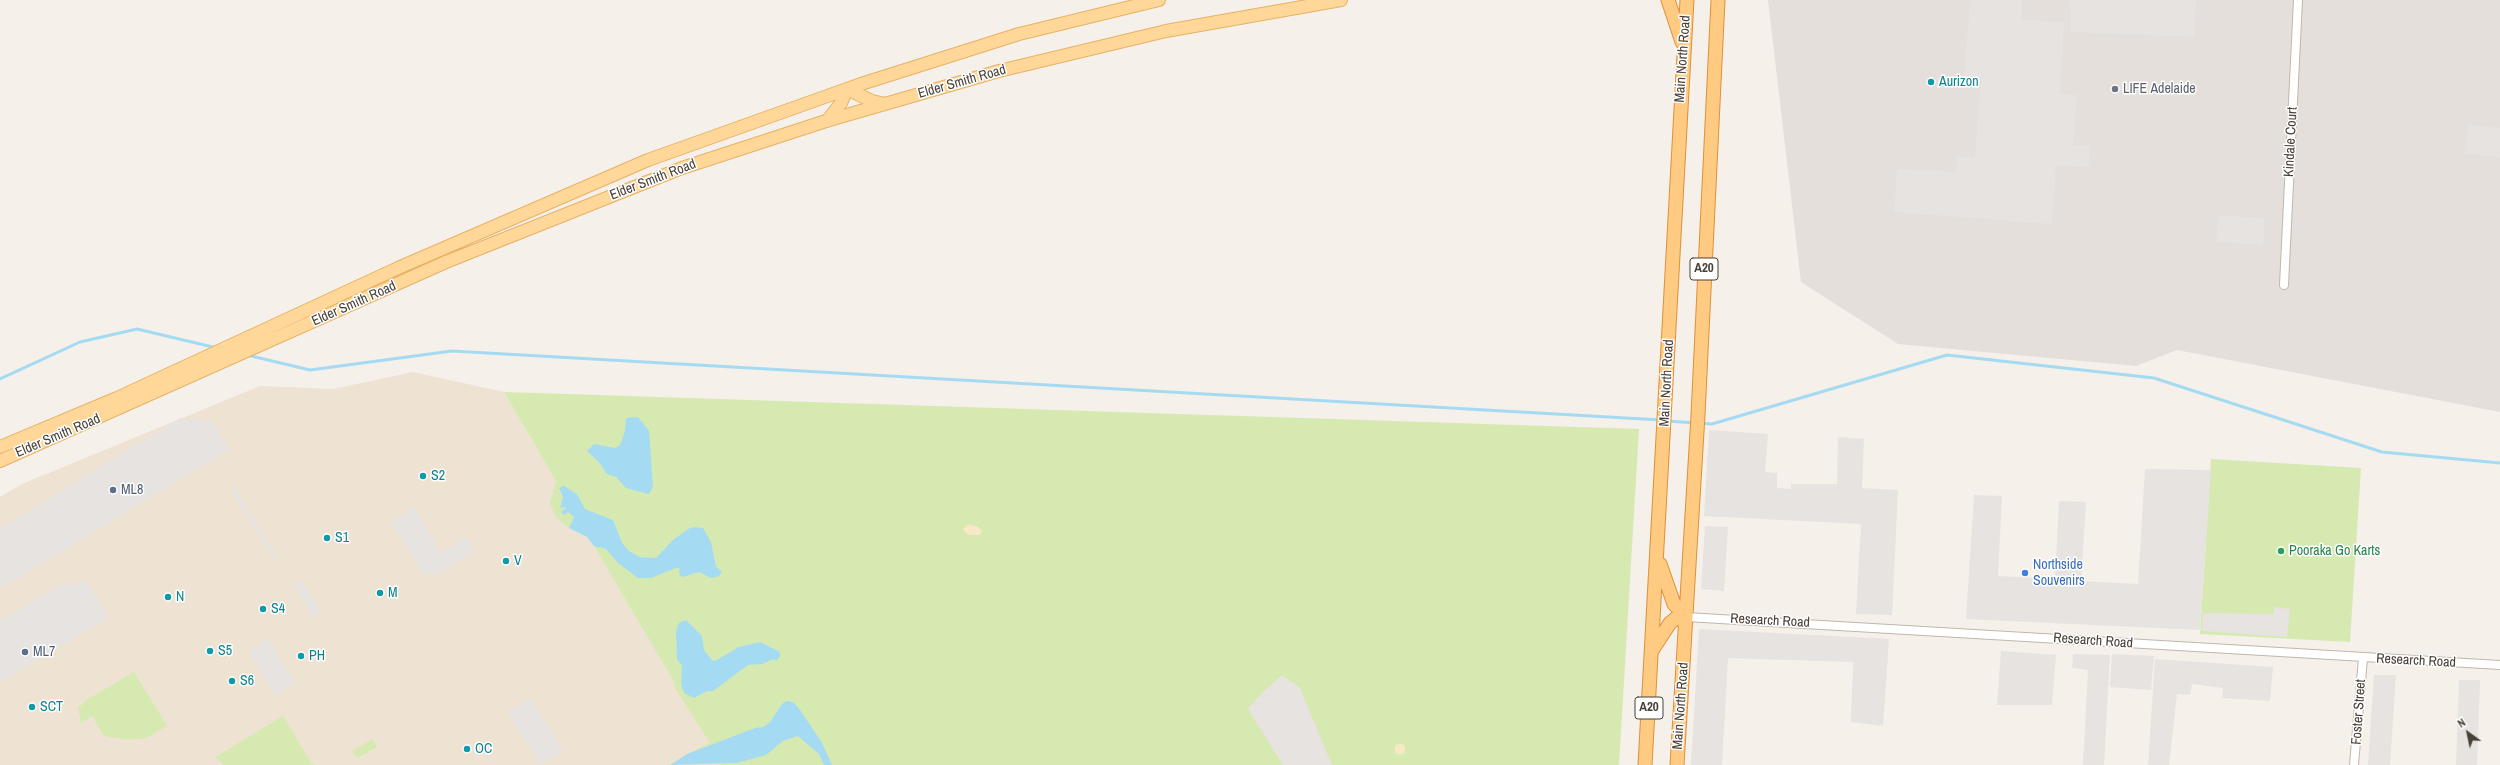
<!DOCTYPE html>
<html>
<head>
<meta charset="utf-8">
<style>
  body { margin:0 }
  #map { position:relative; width:2500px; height:765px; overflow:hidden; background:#f5f0e9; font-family:"Archivo Narrow",sans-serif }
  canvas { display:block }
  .north { position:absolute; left:2448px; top:713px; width:40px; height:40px; -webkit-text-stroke:3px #fff; paint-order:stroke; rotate:327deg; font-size:11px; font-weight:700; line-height:16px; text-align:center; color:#494037 }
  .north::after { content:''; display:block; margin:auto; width:14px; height:18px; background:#494037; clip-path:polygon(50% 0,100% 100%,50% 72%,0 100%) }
</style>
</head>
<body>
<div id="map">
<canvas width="2500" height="765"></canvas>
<div class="north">N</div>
</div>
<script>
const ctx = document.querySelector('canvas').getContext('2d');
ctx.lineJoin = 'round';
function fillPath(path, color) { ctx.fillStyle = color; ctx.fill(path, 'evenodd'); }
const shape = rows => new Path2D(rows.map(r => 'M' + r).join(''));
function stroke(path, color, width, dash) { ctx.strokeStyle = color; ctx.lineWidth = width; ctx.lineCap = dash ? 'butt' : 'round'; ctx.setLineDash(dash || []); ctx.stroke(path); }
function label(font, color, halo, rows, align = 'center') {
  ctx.font = font + ' "Archivo Narrow",sans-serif'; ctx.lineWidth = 3; ctx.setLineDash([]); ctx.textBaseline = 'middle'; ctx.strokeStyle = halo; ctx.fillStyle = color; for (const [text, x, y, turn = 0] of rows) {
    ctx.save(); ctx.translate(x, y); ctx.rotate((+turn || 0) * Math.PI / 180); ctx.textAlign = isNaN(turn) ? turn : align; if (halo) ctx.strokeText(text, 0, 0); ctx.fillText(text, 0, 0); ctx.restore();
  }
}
fillPath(shape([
  [1768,0,2500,0,2500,412,2177,350,2136,366,1898,344,1801,282]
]), '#e4dfda');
fillPath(shape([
  [413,372,504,392,723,765,0,765,0,497,22,484,260,386,333,389]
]), '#eee3d3');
fillPath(shape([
  [504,392,1639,429,1619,765,718,765,722,764,711,746,687,754,710,743,675,688,674,682,560,488,559,491,563,497,560,508,568,506,568,512,574,517,572,525,569,528,555,516,550,503,556,481],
  [2211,459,2361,468,2350,642,2200,634],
  [134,672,167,726,146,738,128,740,104,736,92,716,81,723,78,707,83,704,83,702],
  [283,716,312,764,318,765,224,765,215,757],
  [373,739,377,747,357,758,352,751]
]), '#d6e9b1');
fillPath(shape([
  [969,524,980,528,982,532,980,535,969,535,965,532,963,529],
  '1394.5 749a5.5 5.5 0 1 1 11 0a5.5 5.5 0 1 1-11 0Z'
]), '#f9e8c5');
fillPath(shape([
  [1970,0,2022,0,2022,19,2064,22,2060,94,2077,95,2073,145,2090,146,2089,167,2056,165,2052,224,1894,212,1897,169,1956,172,1957,157,1975,157,1981,81,1964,81],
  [2070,0,2196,0,2194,37,2071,32],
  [2468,125,2500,128,2500,157,2465,154],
  [2219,215,2265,219,2263,245,2216,242],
  [180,418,200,419,203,423,211,419,229,449,0,589,0,529],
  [1709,430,1768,434,1765,472,1777,473,1777,488,1791,489,1791,484,1837,484,1838,437,1864,439,1862,488,1898,490,1892,615,1856,614,1861,524,1704,516],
  [2145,469,2211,470,2200,630,1966,619,1974,495,2002,496,1998,576,2055,579,2059,501,2086,502,2081,581,2138,584],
  [234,488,277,557,274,559,231,490],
  [414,507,441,553,466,537,475,551,433,576,430,571,423,575,391,522],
  [1705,526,1728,527,1724,591,1701,589],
  [300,580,321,613,314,617,293,585],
  [81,581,86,582,109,617,0,682,0,621,65,582,69,587],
  [2274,607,2290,609,2287,637,2202,631,2203,613,2274,614],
  [1699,629,1889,639,1883,726,1851,722,1853,662,1728,658,1722,765,1691,765],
  [268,639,295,683,275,695,249,651],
  [2001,651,2056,655,2052,705,1997,705],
  [2073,654,2110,655,2104,765,2083,765,2088,670,2072,668],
  [2112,654,2154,656,2151,690,2110,687],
  [2155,659,2273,667,2270,701,2222,698,2223,688,2192,684,2190,695,2177,694,2169,765,2148,765],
  [1282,675,1300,688,1332,765,1283,765,1248,709,1263,692],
  [2374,675,2396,675,2390,765,2368,765],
  [2459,680,2480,680,2477,765,2456,765],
  [530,698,563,751,540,765,508,712]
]), '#e6e3e1');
fillPath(shape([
  [638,417,649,431,653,487,649,494,626,488,616,477,607,474,598,461,587,451,594,444,615,448,620,445,625,431,626,418],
  [564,486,577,494,585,509,613,520,622,543,629,551,640,557,656,558,673,540,688,529,693,527,703,528,711,542,716,567,722,572,719,576,711,578,699,572,683,577,680,576,679,568,676,568,651,578,638,578,618,563,606,549,594,546,587,537,569,528,574,517,568,512,564,515,561,512,567,507,560,508,563,497,559,488],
  [686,620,702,636,704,650,712,660,715,661,739,647,760,642,780,652,780,656,776,661,774,659,762,664,748,665,713,691,707,691,694,698,684,693,681,683,682,665,677,660,676,631,679,623],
  [787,701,793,702,800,710,821,741,832,765,824,765,819,754,798,736,783,741,766,755,737,763,670,765,687,754,755,728,763,727,770,722,782,704]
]), '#a5dbf2');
stroke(shape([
  [247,355,310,370,452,351,1661,420],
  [0,379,80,342,137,329,217,348],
  [1668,421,1695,423],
  [1700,423,1712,424,1947,355,2154,378,2382,452,2500,463]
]), '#a5dbf2', 3);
const minor = shape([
  [2284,285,2298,0],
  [1686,617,2500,665],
  [2354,765,2363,658]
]);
const primary = shape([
  [847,89,872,101,885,104],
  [827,121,841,103,847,89],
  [0,447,117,398,398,268,648,160,861,84,1019,34,1159,0],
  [0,461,446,262,682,168,826,121,999,71,1166,31,1341,0]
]);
const trunk = shape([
  [1668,0,1682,42],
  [1660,564,1674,604,1686,617],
  [1653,649,1670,623,1675,619,1686,617],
  [1645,765,1687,0],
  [1677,765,1698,415,1718,0]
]);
stroke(minor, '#c1b7ab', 10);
stroke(primary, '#e6b266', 14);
stroke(trunk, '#e09038', 15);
stroke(minor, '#fff', 8);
stroke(primary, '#ffd798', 12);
stroke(trunk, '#ffca81', 13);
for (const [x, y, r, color] of [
  [1931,82,4,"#0f9aa8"],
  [2115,89,4,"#6b7280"],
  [423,476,4,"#0f9aa8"],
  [113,490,4,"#5c6f8a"],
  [327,538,4,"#0f9aa8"],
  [2281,551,4,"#2e9e5b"],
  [506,561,4,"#0f9aa8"],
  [2025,573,4,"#3f7fe0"],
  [380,593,4,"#0f9aa8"],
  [168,597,4,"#0f9aa8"],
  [263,609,4,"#0f9aa8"],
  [210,651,4,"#0f9aa8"],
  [25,652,4,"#5c6f8a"],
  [301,656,4,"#0f9aa8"],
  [232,681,4,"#0f9aa8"],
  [32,707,4,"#0f9aa8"],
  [467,749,4,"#0f9aa8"]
]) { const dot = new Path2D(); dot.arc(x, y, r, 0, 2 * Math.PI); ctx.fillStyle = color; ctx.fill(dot); stroke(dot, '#fff', 1.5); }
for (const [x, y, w] of [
  [1704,269,28],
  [1649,708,28]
]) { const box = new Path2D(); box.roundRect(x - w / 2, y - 11, w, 22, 3); ctx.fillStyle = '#fff'; ctx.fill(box); stroke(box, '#494037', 1); }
label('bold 13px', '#494037', null, [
  ["A20",1704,269],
  ["A20",1649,708]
]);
label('14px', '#494037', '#fff', [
  ["Main North Road",1683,59,-86],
  ["Elder Smith Road",962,82,-16],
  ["Kindale Court",2291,142,-87],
  ["Elder Smith Road",653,180,-21],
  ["Elder Smith Road",354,304,-24],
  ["Main North Road",1667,383,-87],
  ["Elder Smith Road",58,436,-23],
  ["Research Road",1770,621,3],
  ["Research Road",2093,641,4],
  ["Research Road",2416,661,3],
  ["Main North Road",1681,706,-86],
  ["Foster Street",2359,712,-86]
]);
label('14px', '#0d838f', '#fff', [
  ["Aurizon",1939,82],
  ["S2",431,476],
  ["S1",335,538],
  ["V",514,561],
  ["M",388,593],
  ["N",176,597],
  ["S4",271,609],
  ["S5",218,651],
  ["PH",309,656],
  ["S6",240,681],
  ["SCT",40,707],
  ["OC",475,749]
], 'left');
label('14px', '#5b616d', '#fff', [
  ["LIFE Adelaide",2123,89]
], 'left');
label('14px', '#4e5e75', '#fff', [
  ["ML8",121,490],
  ["ML7",33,652]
], 'left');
label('14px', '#27864d', '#fff', [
  ["Pooraka Go Karts",2289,551]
], 'left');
label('14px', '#366cbe', '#fff', [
  ["Northside",2033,565],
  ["Souvenirs",2033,581]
], 'left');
</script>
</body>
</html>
